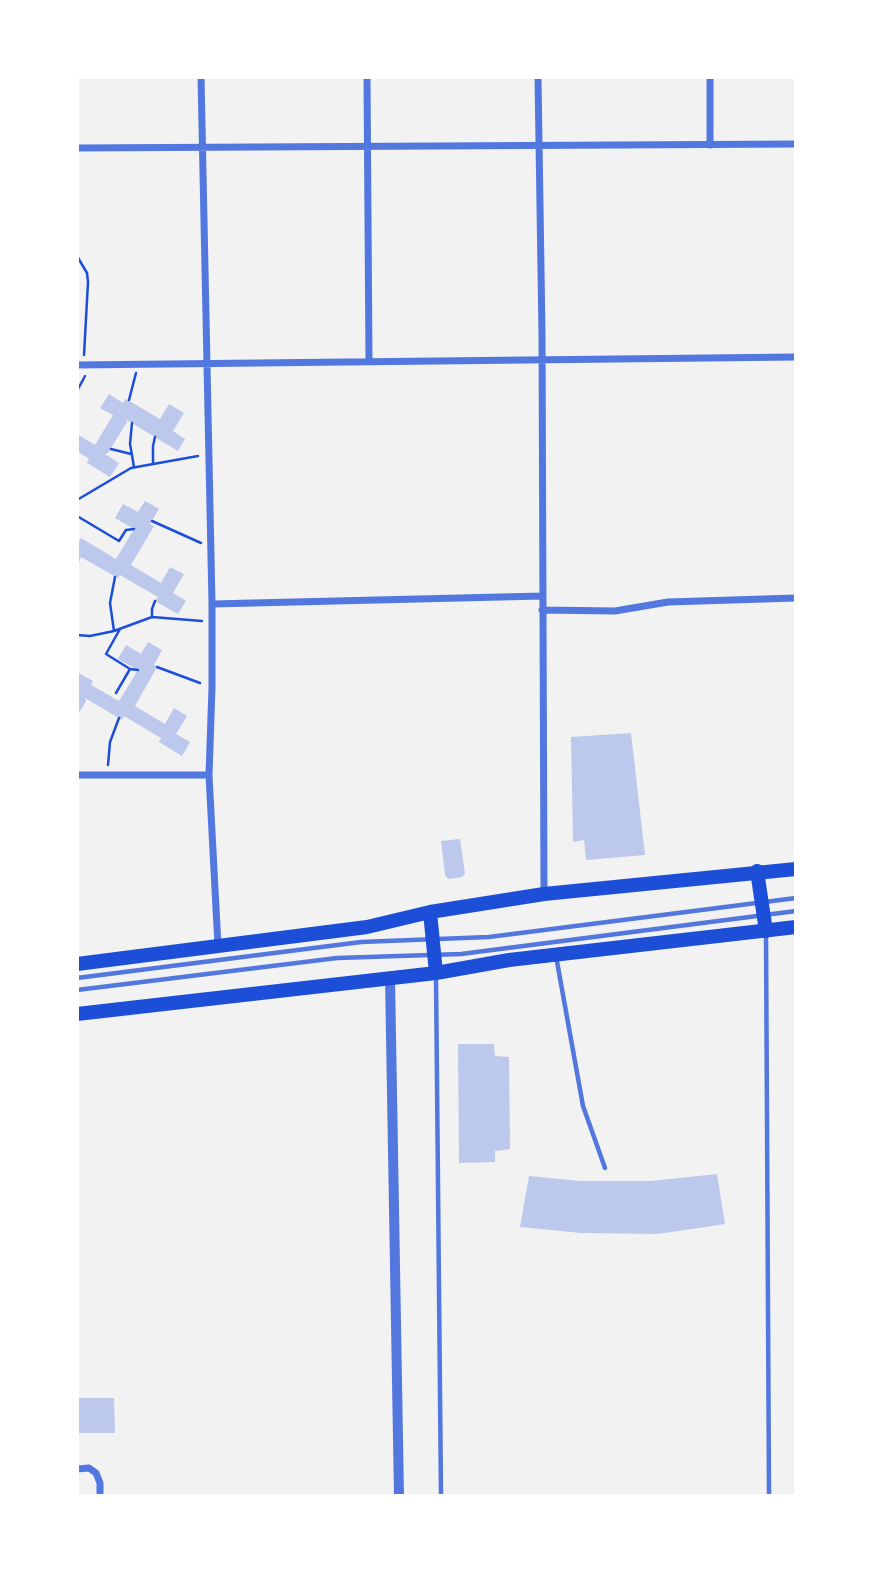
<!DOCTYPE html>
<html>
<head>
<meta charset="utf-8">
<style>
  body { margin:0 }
  #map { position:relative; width:873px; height:1573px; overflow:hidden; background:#f2f2f2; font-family:Poppins,sans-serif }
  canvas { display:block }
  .frame { position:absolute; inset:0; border:79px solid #fff; pointer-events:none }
</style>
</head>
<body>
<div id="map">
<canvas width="873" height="1573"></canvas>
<div class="frame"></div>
</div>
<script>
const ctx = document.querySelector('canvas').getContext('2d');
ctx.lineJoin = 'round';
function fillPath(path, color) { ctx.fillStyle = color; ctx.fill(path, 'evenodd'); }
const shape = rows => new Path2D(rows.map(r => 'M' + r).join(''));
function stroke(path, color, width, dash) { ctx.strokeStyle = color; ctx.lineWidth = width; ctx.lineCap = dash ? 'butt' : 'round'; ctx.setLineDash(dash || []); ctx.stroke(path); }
fillPath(shape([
  [109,394,123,403,126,399,160,419,169,404,184,413,173,431,185,439,178,451,125,419,127,422,108,453,105,454,119,463,110,477,87,463,89,459,77,451,77,434,95,445,113,415,100,408],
  [145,501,159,509,150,524,154,526,131,565,161,583,170,567,184,574,173,593,186,601,178,614,155,601,158,597,120,575,118,578,81,557,77,568,77,540,79,541,81,538,116,559,134,529,115,518,123,504,138,512],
  [148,642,162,650,154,665,157,667,135,706,165,724,174,708,187,716,176,734,190,742,182,756,159,742,161,738,124,716,122,720,85,698,86,701,77,716,77,672,93,681,91,685,119,701,138,670,118,659,126,645,141,654],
  [631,733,645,855,586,860,584,840,573,842,571,737],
  [460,839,465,874,462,877,448,879,445,875,441,841],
  [458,1044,494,1044,495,1056,509,1057,510,1149,495,1151,495,1162,459,1163],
  [717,1174,725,1224,658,1234,581,1233,520,1227,529,1176,580,1181,651,1181],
  [77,1398,114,1398,115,1433,77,1433]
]), '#bdc9ec');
stroke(shape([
  [77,256,87,273,88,282,84,355],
  [77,391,85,376],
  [129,400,136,373],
  [132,423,130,444,134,467],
  [111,449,131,454],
  [153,463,153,446,155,437],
  [77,500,131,468,198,456],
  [77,516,119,541,126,530,134,529],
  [152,521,201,543],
  [152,617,152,609,155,601],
  [114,631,110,603,115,577],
  [77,635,90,636,114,631,152,617,202,621],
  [157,667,200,683],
  [130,669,138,670],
  [116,693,130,669,106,654,120,629],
  [108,765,110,742,119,718]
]), '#1d4ed8', 2.5);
stroke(shape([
  [766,933,769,1496],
  [556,956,583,1106,605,1168],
  [436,977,441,1496],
  [77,978,361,942,489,937,796,898],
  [77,990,337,958,461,954,796,911]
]), '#5277de', 4.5);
stroke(shape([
  [201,77,212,604,212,687,209,775,218,946],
  [367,77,369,361],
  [538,77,542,334,544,894],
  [710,145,710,77],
  [77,148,796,144],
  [77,365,796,357],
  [212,604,542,596],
  [542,610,615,611,668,602,796,598],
  [77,775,209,775],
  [77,1469,89,1468,96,1473,100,1483,100,1496]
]), '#5277de', 7);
stroke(shape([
  [390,978,399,1496]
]), '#5277de', 10);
stroke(shape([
  [757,871,766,931]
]), '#1d4ed8', 14);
stroke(shape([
  [430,912,436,973],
  [77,964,367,927,430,912,544,894,796,869],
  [77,1014,436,973,509,960,796,927]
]), '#1d4ed8', 14);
</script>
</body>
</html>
